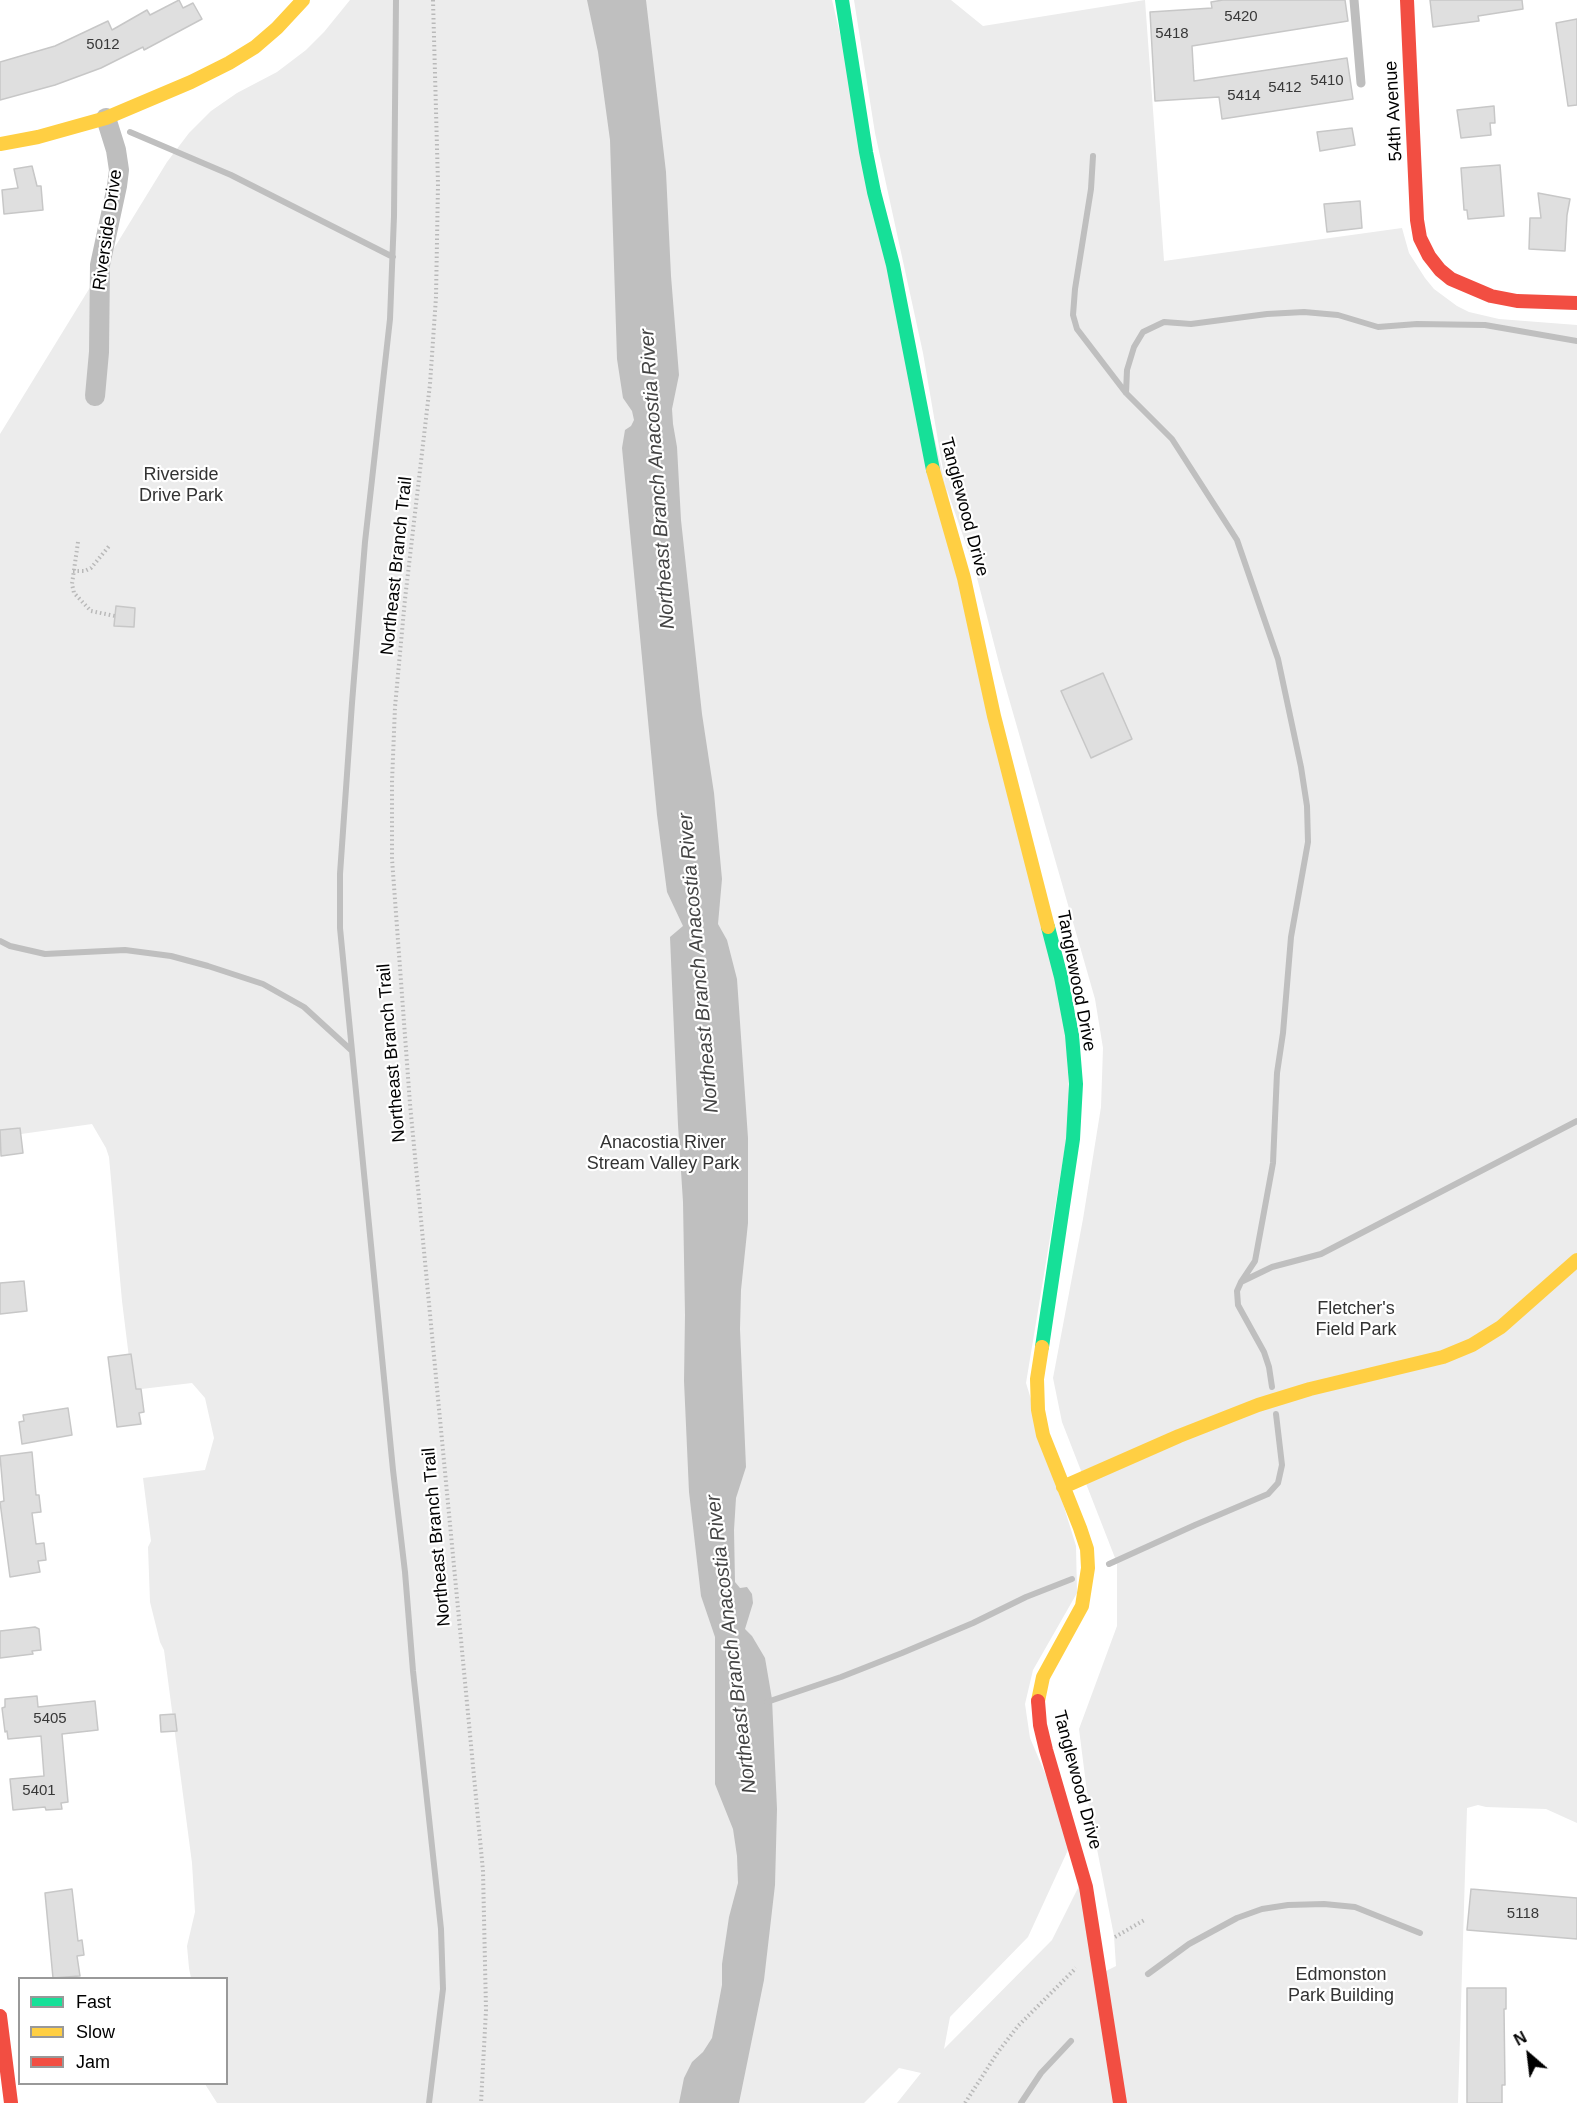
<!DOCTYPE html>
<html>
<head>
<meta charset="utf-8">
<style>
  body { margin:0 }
  #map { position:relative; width:1577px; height:2103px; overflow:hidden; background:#fff; font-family:Helvetica,sans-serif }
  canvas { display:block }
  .legend { position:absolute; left:18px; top:1977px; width:210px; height:108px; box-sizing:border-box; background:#fff; border:2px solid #999; margin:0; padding:8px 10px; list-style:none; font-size:18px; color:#000 }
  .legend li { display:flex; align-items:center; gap:12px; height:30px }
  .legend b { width:30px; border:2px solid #999 }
  .north { position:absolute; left:1499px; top:2025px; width:60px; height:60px; -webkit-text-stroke:4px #fff; paint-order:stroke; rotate:332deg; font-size:16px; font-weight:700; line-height:24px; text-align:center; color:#000 }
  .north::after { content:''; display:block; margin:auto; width:21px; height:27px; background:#000; clip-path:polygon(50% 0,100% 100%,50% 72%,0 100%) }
</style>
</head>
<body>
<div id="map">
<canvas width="1577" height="2103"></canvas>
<ul class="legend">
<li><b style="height:8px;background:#16e098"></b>Fast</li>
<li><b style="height:8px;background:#ffcf43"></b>Slow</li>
<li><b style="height:8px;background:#f24e42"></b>Jam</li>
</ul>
<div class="north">N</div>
</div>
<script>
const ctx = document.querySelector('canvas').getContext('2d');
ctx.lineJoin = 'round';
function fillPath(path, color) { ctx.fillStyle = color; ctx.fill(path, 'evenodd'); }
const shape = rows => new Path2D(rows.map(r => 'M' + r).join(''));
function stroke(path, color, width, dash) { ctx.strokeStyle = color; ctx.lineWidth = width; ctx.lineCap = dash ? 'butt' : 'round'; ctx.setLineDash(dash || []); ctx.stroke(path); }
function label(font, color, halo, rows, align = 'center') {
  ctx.font = font + ' Helvetica,sans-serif'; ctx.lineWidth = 4.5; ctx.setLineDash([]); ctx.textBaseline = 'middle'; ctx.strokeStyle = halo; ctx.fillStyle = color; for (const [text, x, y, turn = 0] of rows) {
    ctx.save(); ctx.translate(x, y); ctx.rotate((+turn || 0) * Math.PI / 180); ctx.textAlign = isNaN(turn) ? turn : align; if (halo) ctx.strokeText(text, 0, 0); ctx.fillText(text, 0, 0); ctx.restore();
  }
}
fillPath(shape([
  [350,0,832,0,1064,991,1070,1117,1026,1383,1076,1546,1077,1593,1033,1670,1025,1704,1030,1738,1073,1839,1028,1937,950,2017,944,2049,1052,1940,1080,1884,1096,1976,1116,1966,1114,1936,1089,1808,1079,1729,1117,1626,1117,1563,1062,1422,1053,1378,1083,1219,1101,1107,1103,1048,1095,999,1001,671,975,570,946,487,923,353,875,133,854,0,951,0,983,26,1145,0,1164,261,1402,228,1409,253,1425,278,1434,289,1457,306,1469,312,1499,319,1577,325,1577,1823,1546,1809,1486,1807,1478,1805,1467,1808,1458,2103,897,2103,921,2073,899,2068,864,2103,217,2103,205,2084,226,2084,226,1978,191,1978,189,1968,187,1946,195,1912,192,1863,164,1650,160,1642,150,1602,148,1547,151,1541,143,1478,205,1470,214,1438,205,1398,192,1383,133,1390,122,1301,109,1157,106,1148,92,1124,0,1137,0,434,167,162,189,133,211,111,237,93,277,72,306,50,324,32]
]), '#ececec');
fillPath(shape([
  [587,0,646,0,666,172,671,276,679,375,672,409,673,424,677,447,681,520,702,714,714,793,722,879,718,924,727,940,737,979,748,1138,748,1223,741,1290,740,1329,746,1467,736,1498,734,1530,735,1582,740,1588,747,1587,752,1594,753,1603,745,1629,752,1636,765,1658,772,1699,777,1809,775,1885,764,1980,739,2103,679,2103,684,2078,692,2062,703,2052,712,2038,722,1985,722,1964,729,1917,738,1883,737,1856,733,1829,715,1784,715,1637,701,1596,689,1492,684,1381,685,1315,683,1202,678,1125,670,937,683,926,667,892,657,815,622,448,625,430,631,426,634,420,632,411,623,398,617,359,610,140,598,52]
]), '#bfbfbf');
stroke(shape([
  [396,0,394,216,390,319,365,542,352,703,340,874,340,928,393,1470,405,1572,413,1671,441,1929,443,1989,429,2103],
  [130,132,231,175,393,257],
  [1093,156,1091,189,1075,289,1073,315,1077,329,1126,393,1172,439,1237,540,1278,659,1301,767,1307,806,1308,842,1291,937,1283,1033,1277,1073,1273,1163,1255,1261,1241,1282],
  [1126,393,1127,370,1134,347,1143,332,1164,322,1191,324,1267,314,1304,312,1338,315,1378,327,1417,324,1485,325,1577,341],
  [0,941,10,946,45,954,125,950,171,956,208,966,263,984,304,1007,351,1050],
  [1272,1387,1269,1367,1264,1352,1238,1305,1237,1291,1241,1282,1272,1267,1321,1254,1577,1121],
  [1109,1564,1195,1525,1268,1494,1278,1483,1282,1465,1276,1414],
  [767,1702,841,1677,902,1653,973,1623,1026,1597,1072,1579],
  [1148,1974,1189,1944,1237,1918,1262,1909,1288,1905,1324,1904,1355,1907,1420,1933],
  [1021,2103,1041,2073,1071,2041]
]), '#bfbfbf', 6);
const building = shape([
  [179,0,183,8,193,3,202,19,144,50,143,47,101,68,55,85,0,100,0,62,55,46,108,21,112,30,147,10,150,15,179,0],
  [1223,0,1345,0,1348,21,1192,46,1194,81,1347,58,1353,99,1222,119,1219,97,1155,101,1150,12,1212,8,1211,2,1223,0],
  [1430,0,1522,0,1523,9,1478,16,1479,21,1433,27,1430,0],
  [1577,19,1577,105,1568,106,1556,23,1577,19],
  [1494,106,1495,123,1490,123,1491,135,1461,138,1457,110,1494,106],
  [1352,128,1355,145,1320,151,1317,132,1352,128],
  [1500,165,1504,216,1468,219,1467,210,1464,210,1461,168,1500,165],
  [32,166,37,186,41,186,43,210,4,214,2,190,18,188,14,169,32,166],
  [1538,193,1570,199,1567,215,1565,251,1529,249,1530,218,1541,218,1538,193],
  [1360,201,1362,228,1327,232,1324,204,1360,201],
  [116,606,135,608,134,627,114,626,116,606],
  [1103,673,1132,739,1091,758,1061,691,1103,673],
  [20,1128,23,1153,1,1156,0,1130,20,1128],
  [24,1281,27,1311,0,1314,0,1283,24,1281],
  [131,1354,136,1389,141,1389,144,1412,139,1413,141,1424,117,1427,108,1357,131,1354],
  [68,1408,72,1435,22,1444,19,1422,24,1421,23,1415,68,1408],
  [32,1452,36,1495,39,1495,41,1512,32,1513,36,1544,44,1543,46,1560,38,1561,40,1572,10,1577,0,1502,4,1501,0,1456,32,1452],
  [35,1627,39,1629,41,1650,32,1651,33,1654,0,1658,0,1631,35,1627],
  [37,1696,38,1707,95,1701,98,1730,62,1734,68,1802,61,1803,62,1809,46,1810,45,1807,13,1810,10,1779,44,1776,41,1736,8,1739,7,1731,5,1732,2,1708,5,1707,5,1699,37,1696],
  [175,1714,177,1731,161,1732,160,1715,175,1714],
  [72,1889,78,1941,82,1940,84,1955,77,1956,80,1976,53,1978,45,1893,72,1889],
  [1471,1889,1577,1898,1577,1939,1467,1930,1471,1889],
  [1467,1988,1506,1988,1506,2009,1504,2009,1505,2085,1502,2085,1502,2103,1467,2103,1467,1988]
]);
fillPath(building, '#dfdfdf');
stroke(building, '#c7c7c7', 1.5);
stroke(shape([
  [433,0,438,184,436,297,430,384,405,599,395,707,392,782,392,859,410,1104,483,1871,486,2010,481,2103],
  [78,542,72,584,74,593,91,611,115,616],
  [73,571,85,571,91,568,110,545],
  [1115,1937,1146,1919],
  [965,2103,998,2052,1018,2026,1076,1968]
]), '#b9b9b9', 4, [1.5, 3]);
stroke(shape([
  [1354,0,1361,83]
]), '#bebebe', 9);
stroke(shape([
  [95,396,99,352,100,265,117,186,119,170,116,150,106,118]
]), '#bebebe', 20);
stroke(shape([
  [842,0,866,152,874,192,893,265,933,470],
  [1042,1347,1073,1139,1076,1084,1072,1035,1061,977,1048,927]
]), '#16e098', 14);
stroke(shape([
  [0,144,38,137,106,118,191,82,229,63,255,47,277,28,303,0],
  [933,470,964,578,994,716,1048,927],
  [1063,1487,1179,1436,1258,1405,1310,1389,1443,1357,1472,1345,1501,1327,1577,1260],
  [1038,1701,1043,1677,1082,1606,1088,1568,1087,1549,1080,1528,1043,1435,1038,1410,1037,1379,1042,1347]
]), '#ffcf43', 14);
stroke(shape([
  [1407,0,1417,220,1420,238,1429,256,1440,270,1451,279,1491,296,1517,301,1577,303],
  [1038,1701,1040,1725,1046,1750,1086,1887,1120,2103],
  [0,2016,11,2103]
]), '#f24e42', 14);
label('15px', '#383838', null, [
  ["5420",1241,17],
  ["5418",1172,34],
  ["5012",103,45],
  ["5410",1327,81],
  ["5412",1285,88],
  ["5414",1244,96],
  ["5405",50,1719],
  ["5401",39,1791],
  ["5118",1523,1914]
]);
label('18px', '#000', '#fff', [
  ["54th Avenue",1394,111,-93],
  ["Riverside Drive",108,230,-82],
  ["Tanglewood Drive",964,507,75],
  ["Northeast Branch Trail",397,566,-84],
  ["Tanglewood Drive",1076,981,79],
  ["Northeast Branch Trail",392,1053,-95],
  ["Northeast Branch Trail",437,1537,-95],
  ["Tanglewood Drive",1077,1780,75]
]);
label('18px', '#333', '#fff', [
  ["Riverside",181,475],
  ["Drive Park",181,496],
  ["Anacostia River",663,1143],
  ["Stream Valley Park",663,1164],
  ["Fletcher's",1356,1309],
  ["Field Park",1356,1330],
  ["Edmonston",1341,1975],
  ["Park Building",1341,1996]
]);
label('italic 20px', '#444', '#fff', [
  ["Northeast Branch Anacostia River",658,479,-94],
  ["Northeast Branch Anacostia River",699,963,-95],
  ["Northeast Branch Anacostia River",732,1644,-97]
]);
</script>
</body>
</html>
